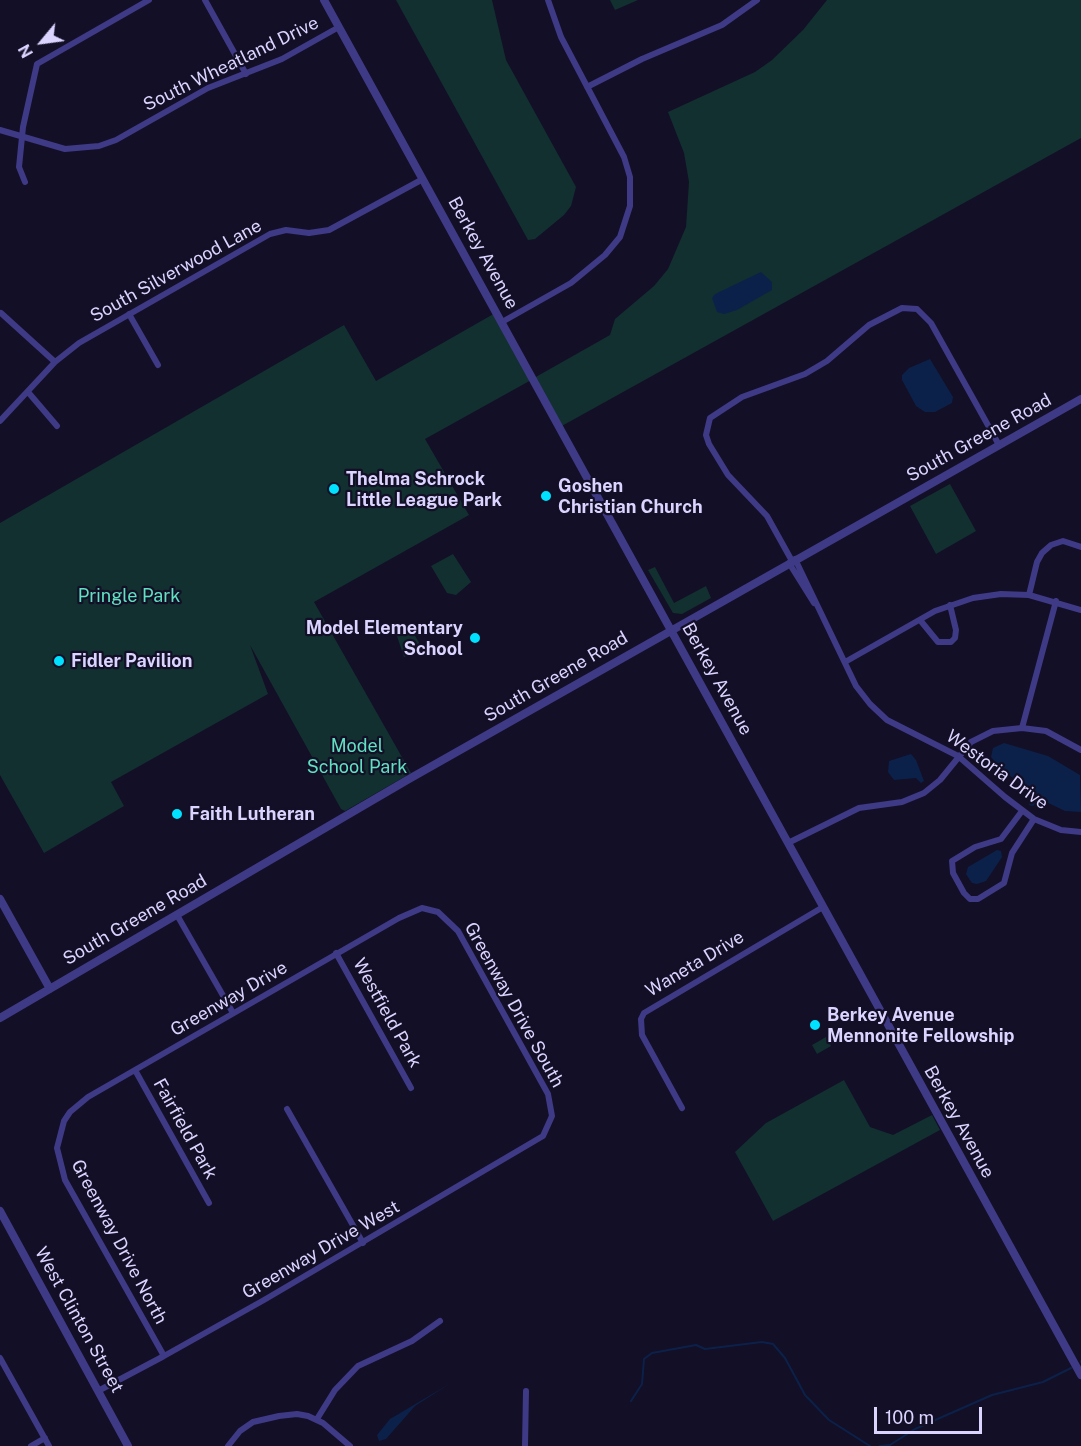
<!DOCTYPE html>
<html>
<head>
<meta charset="utf-8">
<style>
  body { margin:0 }
  #map { position:relative; width:1081px; height:1446px; overflow:hidden; background:#130f26; font-family:"Public Sans",sans-serif }
  canvas { display:block }
  .north { position:absolute; left:12px; top:12px; width:60px; height:60px; -webkit-text-stroke:4px #130f26; paint-order:stroke; rotate:241deg; font-size:16px; font-weight:700; line-height:24px; text-align:center; color:#dad4ff }
  .north::after { content:''; display:block; margin:auto; width:21px; height:27px; background:#dad4ff; clip-path:polygon(50% 0,100% 100%,50% 72%,0 100%) }
  .scale { position:absolute; left:874px; top:1407px; width:108px; height:27px; box-sizing:border-box; border:3px solid #dad4ff; border-top:0; padding-left:8px; font-size:18px; line-height:21px; white-space:nowrap; color:#dad4ff; -webkit-text-stroke:4px #130f26; paint-order:stroke }
</style>
</head>
<body>
<div id="map">
<canvas width="1081" height="1446"></canvas>
<div class="north">N</div>
<div class="scale">100 m</div>
</div>
<script>
const ctx = document.querySelector('canvas').getContext('2d');
ctx.lineJoin = 'round';
function fillPath(path, color) { ctx.fillStyle = color; ctx.fill(path, 'evenodd'); }
const shape = rows => new Path2D(rows.map(r => 'M' + r).join(''));
function stroke(path, color, width, dash) { ctx.strokeStyle = color; ctx.lineWidth = width; ctx.lineCap = dash ? 'butt' : 'round'; ctx.setLineDash(dash || []); ctx.stroke(path); }
function label(font, color, halo, rows, align = 'center') {
  ctx.font = font + ' "Public Sans",sans-serif'; ctx.lineWidth = 4.5; ctx.setLineDash([]); ctx.textBaseline = 'middle'; ctx.strokeStyle = halo; ctx.fillStyle = color; for (const [text, x, y, turn = 0] of rows) {
    ctx.save(); ctx.translate(x, y); ctx.rotate((+turn || 0) * Math.PI / 180); ctx.textAlign = isNaN(turn) ? turn : align; if (halo) ctx.strokeText(text, 0, 0); ctx.fillText(text, 0, 0); ctx.restore();
  }
}
fillPath(shape([
  [396,0,492,0,506,60,576,187,571,206,564,215,535,239,528,240],
  [610,0,638,0,615,10],
  [827,0,1081,0,1081,138,560,427,533,379,425,439,469,515,314,602,411,773,345,811,341,809,250,645,268,694,111,782,124,806,44,853,0,775,0,523,344,325,376,381,497,312,534,378,610,335,615,319,654,286,668,269,686,227,689,182,684,153,668,112,755,72,772,60,803,30],
  [950,484,976,531,936,554,910,506],
  [453,554,471,582,456,595,447,593,431,566],
  [655,567,674,603,706,586,711,598,682,614,673,613,648,570],
  [409,626,423,649,404,657,396,633],
  [826,1037,831,1046,817,1054,812,1045],
  [844,1080,870,1127,893,1135,932,1115,940,1130,773,1221,735,1152,766,1123]
]), '#123030');
fillPath(shape([
  [761,272,772,282,772,290,737,310,724,314,717,312,712,298,715,294],
  [930,359,953,397,952,403,935,412,925,412,916,406,902,380,902,375,909,368],
  [1004,743,1048,756,1080,775,1081,812,1065,811,1040,799,1033,806,1029,805,1032,793,1000,768,991,757,993,748],
  [911,754,916,760,924,781,921,783,916,778,894,780,888,772,889,761],
  [997,850,1001,851,1002,857,986,881,977,884,972,883,966,874,968,867],
  [451,1383,415,1406,386,1439,379,1441,377,1435,390,1419]
]), '#0c2149');
stroke(shape([
  [1081,1362,1081,1361],
  [631,1401,642,1384,644,1359,652,1353,696,1345,705,1349,762,1342,773,1344,785,1358,805,1395,829,1420,870,1446],
  [880,1446,890,1445,915,1429,992,1395,1043,1382,1071,1368]
]), '#0c2149', 2);
stroke(shape([
  [205,0,246,74],
  [587,87,642,59,722,25,757,0],
  [0,130,65,149,99,146,116,140,208,88,282,59,339,27],
  [25,182,19,167,23,127,37,64,149,0],
  [1,313,55,362],
  [129,314,158,365],
  [502,322,571,283,605,255,620,237,630,206,630,177,624,157,561,37,548,0],
  [28,392,57,426],
  [0,421,55,362,79,343,270,234,286,230,309,233,329,230,423,179],
  [795,559,856,686,870,704,887,720,958,756,1005,797,1034,819,1061,830,1081,832],
  [792,561,767,516,728,475,709,444,706,435,710,418,742,397,805,374,827,361,869,325,902,308,917,309,931,323,999,445],
  [789,563,814,603],
  [1029,595,1037,562,1042,553,1051,545,1063,541,1081,547],
  [920,620,938,642,951,642,955,638,956,630,950,605],
  [845,662,935,611,973,598,1001,594,1029,595,1081,610],
  [1022,728,1056,601],
  [1022,811,1001,839,975,847,952,861,953,873,964,893,970,899,978,899,1004,883,1012,853,1034,819],
  [788,843,859,808,902,802,924,793,940,780,971,742,993,731,1022,728,1046,731,1081,750],
  [177,915,233,1013],
  [336,953,411,1088],
  [135,1070,209,1203],
  [682,1108,642,1035,641,1019,644,1013,823,907],
  [287,1109,363,1243],
  [0,1358,49,1446],
  [98,1391,164,1356,264,1300,543,1136,552,1116,548,1094,458,931,438,912,422,908,399,918,88,1097,70,1112,64,1121,57,1148,65,1180,164,1356],
  [317,1419,335,1390,358,1366,412,1341,440,1321],
  [31,1446,45,1438],
  [228,1446,240,1431,253,1422,279,1416,297,1414,308,1416,323,1423,350,1446],
  [525,1446,526,1391]
]), '#3e3a86', 6);
stroke(shape([
  [324,0,1081,1375],
  [0,899,50,989],
  [0,1018,409,779,1081,399],
  [0,1211,128,1446]
]), '#3e3a86', 8);
for (const [x, y, r, color] of [
  [334,489,6,"#00e1ff"],
  [546,496,6,"#00e1ff"],
  [475,638,6,"#00e1ff"],
  [59,661,6,"#00e1ff"],
  [177,814,6,"#00e1ff"],
  [815,1025,6,"#00e1ff"]
]) { const dot = new Path2D(); dot.arc(x, y, r, 0, 2 * Math.PI); ctx.fillStyle = color; ctx.fill(dot); stroke(dot, '#130f26', 2); }
label('18px', '#dad4ff', '#130f26', [
  ["South Wheatland Drive",231,64,-26],
  ["Berkey Avenue",483,253,61],
  ["South Silverwood Lane",176,271,-29],
  ["South Greene Road",979,438,-29],
  ["South Greene Road",556,677,-30],
  ["Berkey Avenue",717,679,61],
  ["Westoria Drive",997,770,36],
  ["South Greene Road",135,920,-30],
  ["Waneta Drive",695,964,-31],
  ["Greenway Drive",229,999,-30],
  ["Greenway Drive South",514,1005,61],
  ["Westfield Park",387,1013,61],
  ["Berkey Avenue",959,1122,61],
  ["Fairfield Park",185,1129,61],
  ["Greenway Drive North",119,1242,62],
  ["Greenway Drive West",321,1250,-30],
  ["West Clinton Street",79,1320,61]
]);
label('bold 18px', '#dad4ff', '#130f26', [
  ["Thelma Schrock",346,479],
  ["Little League Park",346,500],
  ["Goshen",558,486],
  ["Christian Church",558,507],
  ["Model Elementary",463,628,"right"],
  ["School",463,649,"right"],
  ["Fidler Pavilion",71,661],
  ["Faith Lutheran",189,814],
  ["Berkey Avenue",827,1015],
  ["Mennonite Fellowship",827,1036]
], 'left');
label('18px', '#5fe1c2', '#130f26', [
  ["Pringle Park",129,596],
  ["Model",357,746],
  ["School Park",357,767]
]);
</script>
</body>
</html>
